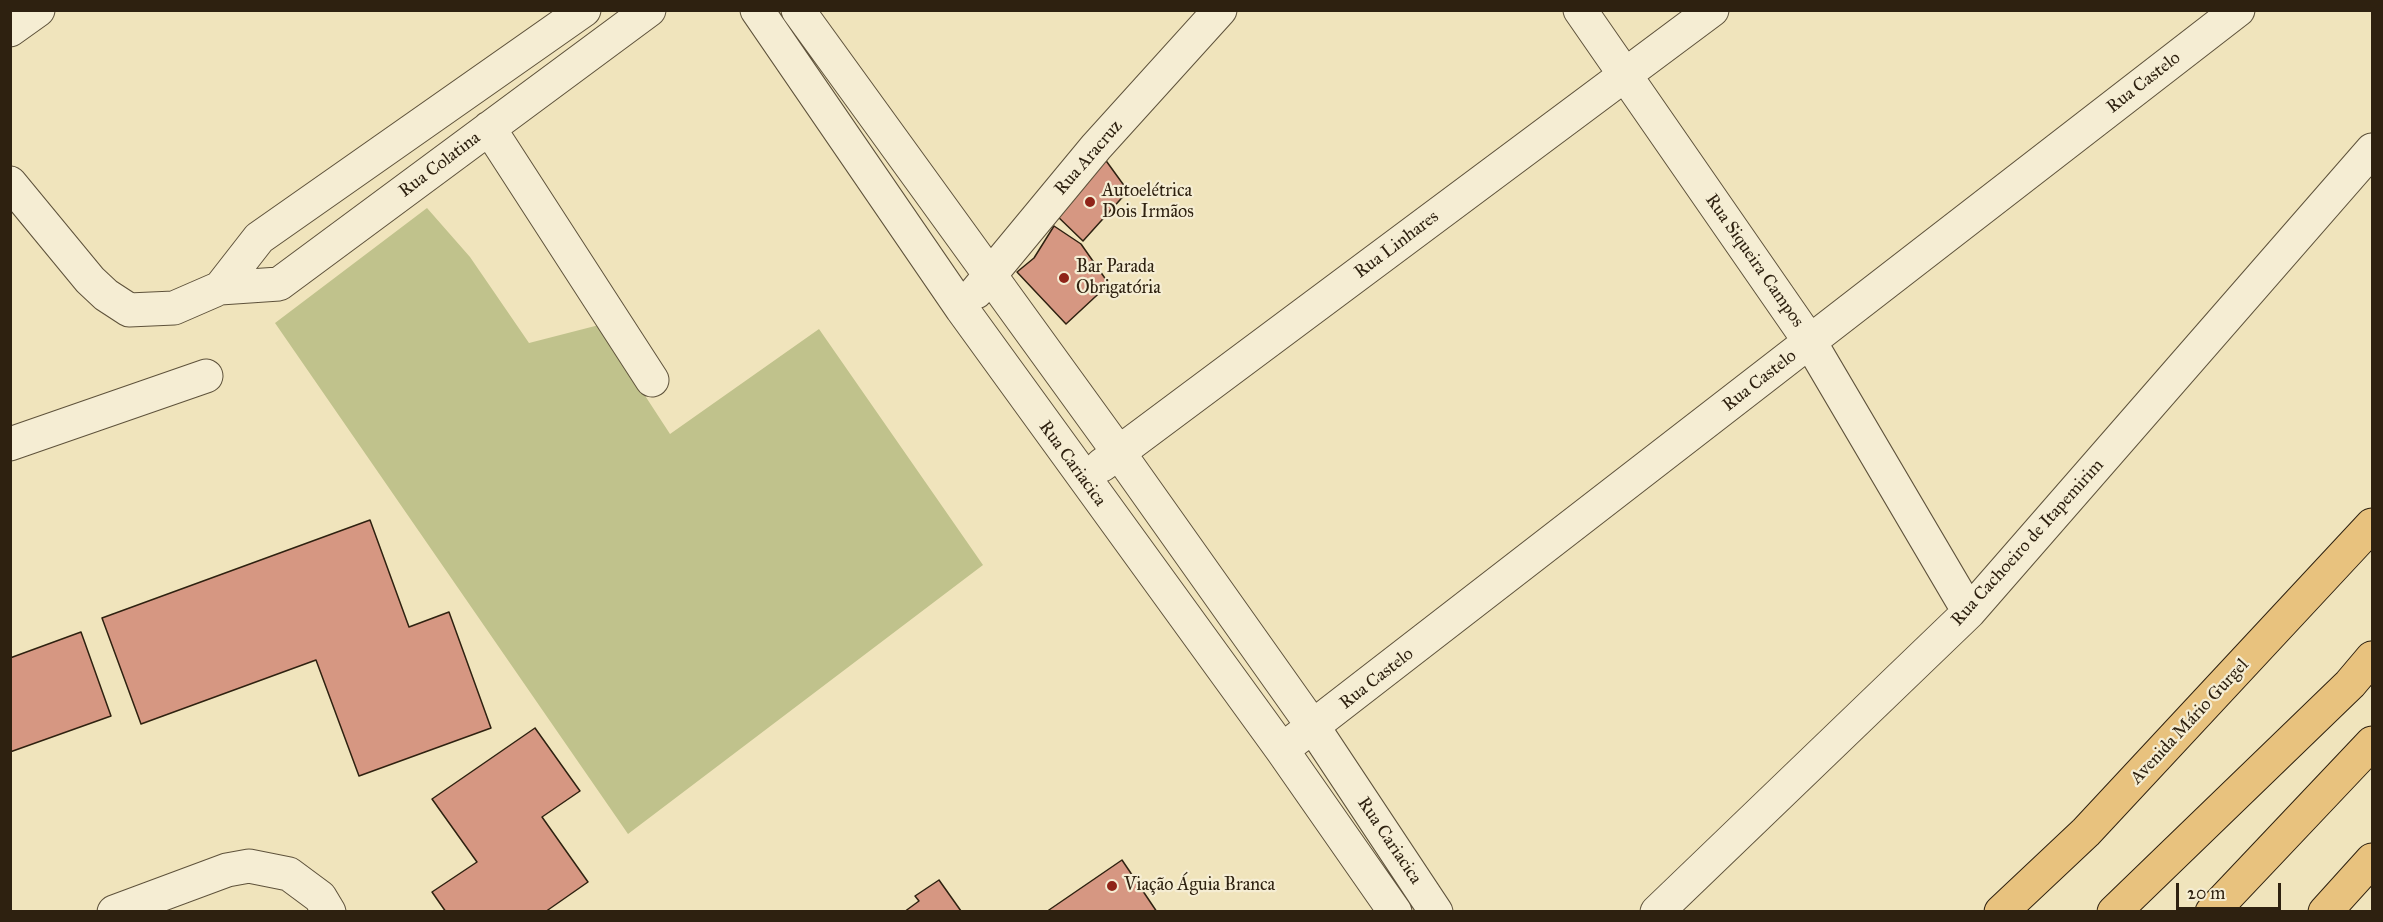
<!DOCTYPE html>
<html>
<head>
<meta charset="utf-8">
<style>
  body { margin:0 }
  #map { position:relative; width:2383px; height:922px; overflow:hidden; background:#f0e4bc; font-family:"IM FELL Great Primer",serif }
  canvas { display:block }
  .frame { position:absolute; inset:0; border:12px solid #2e2110; pointer-events:none }
  .scale { position:absolute; left:2176px; top:883px; width:105px; height:27px; box-sizing:border-box; border:3px solid #2e2110; border-top:0; padding-left:8px; font-size:18px; line-height:21px; white-space:nowrap; color:#2e2110; -webkit-text-stroke:4px #f5edd3; paint-order:stroke }
</style>
</head>
<body>
<div id="map">
<canvas width="2383" height="922"></canvas>
<div class="frame"></div>
<div class="scale">20 m</div>
</div>
<script>
const ctx = document.querySelector('canvas').getContext('2d');
ctx.lineJoin = 'round';
function fillPath(path, color) { ctx.fillStyle = color; ctx.fill(path, 'evenodd'); }
const shape = rows => new Path2D(rows.map(r => 'M' + r).join(''));
function stroke(path, color, width, dash) { ctx.strokeStyle = color; ctx.lineWidth = width; ctx.lineCap = dash ? 'butt' : 'round'; ctx.setLineDash(dash || []); ctx.stroke(path); }
function label(font, color, halo, rows, align = 'center') {
  ctx.font = font + ' "IM FELL Great Primer",serif'; ctx.lineWidth = 4.5; ctx.setLineDash([]); ctx.textBaseline = 'middle'; ctx.strokeStyle = halo; ctx.fillStyle = color; for (const [text, x, y, turn = 0] of rows) {
    ctx.save(); ctx.translate(x, y); ctx.rotate((+turn || 0) * Math.PI / 180); ctx.textAlign = isNaN(turn) ? turn : align; if (halo) ctx.strokeText(text, 0, 0); ctx.fillText(text, 0, 0); ctx.restore();
  }
}
fillPath(shape([
  [427,208,470,257,529,343,599,325,670,434,819,329,983,565,628,834,275,323]
]), '#c0c28c');
const building = shape([
  [1099,151,1128,191,1083,241,1054,213,1099,151],
  [1054,226,1081,244,1109,284,1066,324,1017,272,1034,258,1054,226],
  [370,520,409,627,449,612,491,728,359,776,316,660,141,724,102,618,370,520],
  [81,632,111,716,10,752,10,658,81,632],
  [535,728,580,791,542,817,588,882,545,912,446,912,432,892,477,862,432,799,535,728],
  [1122,860,1157,912,1046,912,1122,860],
  [939,880,961,911,904,912,919,901,915,896,939,880]
]);
fillPath(building, '#d69782');
stroke(building, '#2e2110', 1.5);
const minor = shape([
  [757,10,962,309,1282,750,1395,912],
  [798,10,1119,453,1314,728,1436,912],
  [1580,10,1810,342,1969,612],
  [10,30,38,10],
  [489,128,652,380],
  [10,183,90,280,106,295,129,310,174,308,220,288,279,284,649,10],
  [220,288,259,238,584,10],
  [976,292,1096,147,1220,10],
  [10,444,206,376],
  [1102,465,1712,10],
  [1282,750,2238,10],
  [114,912,227,870,249,866,289,874,320,897,329,912],
  [1657,912,1969,612,2372,150]
]);
const major = shape([
  [2001,912,2086,832,2372,525],
  [2114,912,2350,684,2372,658],
  [2212,912,2372,743],
  [2325,912,2372,860]
]);
stroke(minor, '#5e523b', 35);
stroke(major, '#2e2110', 35);
stroke(minor, '#f5edd3', 33);
stroke(major, '#e8c27e', 33);
for (const [x, y, r, color] of [
  [1090,202,6,"#8f2418"],
  [1064,278,6,"#8f2418"],
  [1112,886,6,"#8f2418"]
]) { const dot = new Path2D(); dot.arc(x, y, r, 0, 2 * Math.PI); ctx.fillStyle = color; ctx.fill(dot); stroke(dot, '#f5edd3', 2); }
label('18px', '#2e2110', '#f5edd3', [
  ["Rua Castelo",2144,83,-38],
  ["Rua Aracruz",1089,158,-49],
  ["Rua Colatina",440,165,-37],
  ["Rua Linhares",1397,245,-37],
  ["Rua Siqueira Campos",1754,261,55],
  ["Rua Castelo",1760,381,-38],
  ["Rua Cariacica",1072,464,54],
  ["Rua Cachoeiro de Itapemirim",2028,543,-48],
  ["Rua Castelo",1377,679,-38],
  ["Avenida Mário Gurgel",2190,722,-47],
  ["Rua Cariacica",1389,841,56]
]);
label('18px', '#2e2110', '#f5edd3', [
  ["Autoelétrica",1102,192],
  ["Dois Irmãos",1102,213],
  ["Bar Parada",1076,268],
  ["Obrigatória",1076,289],
  ["Viação Águia Branca",1124,886]
], 'left');
</script>
</body>
</html>
